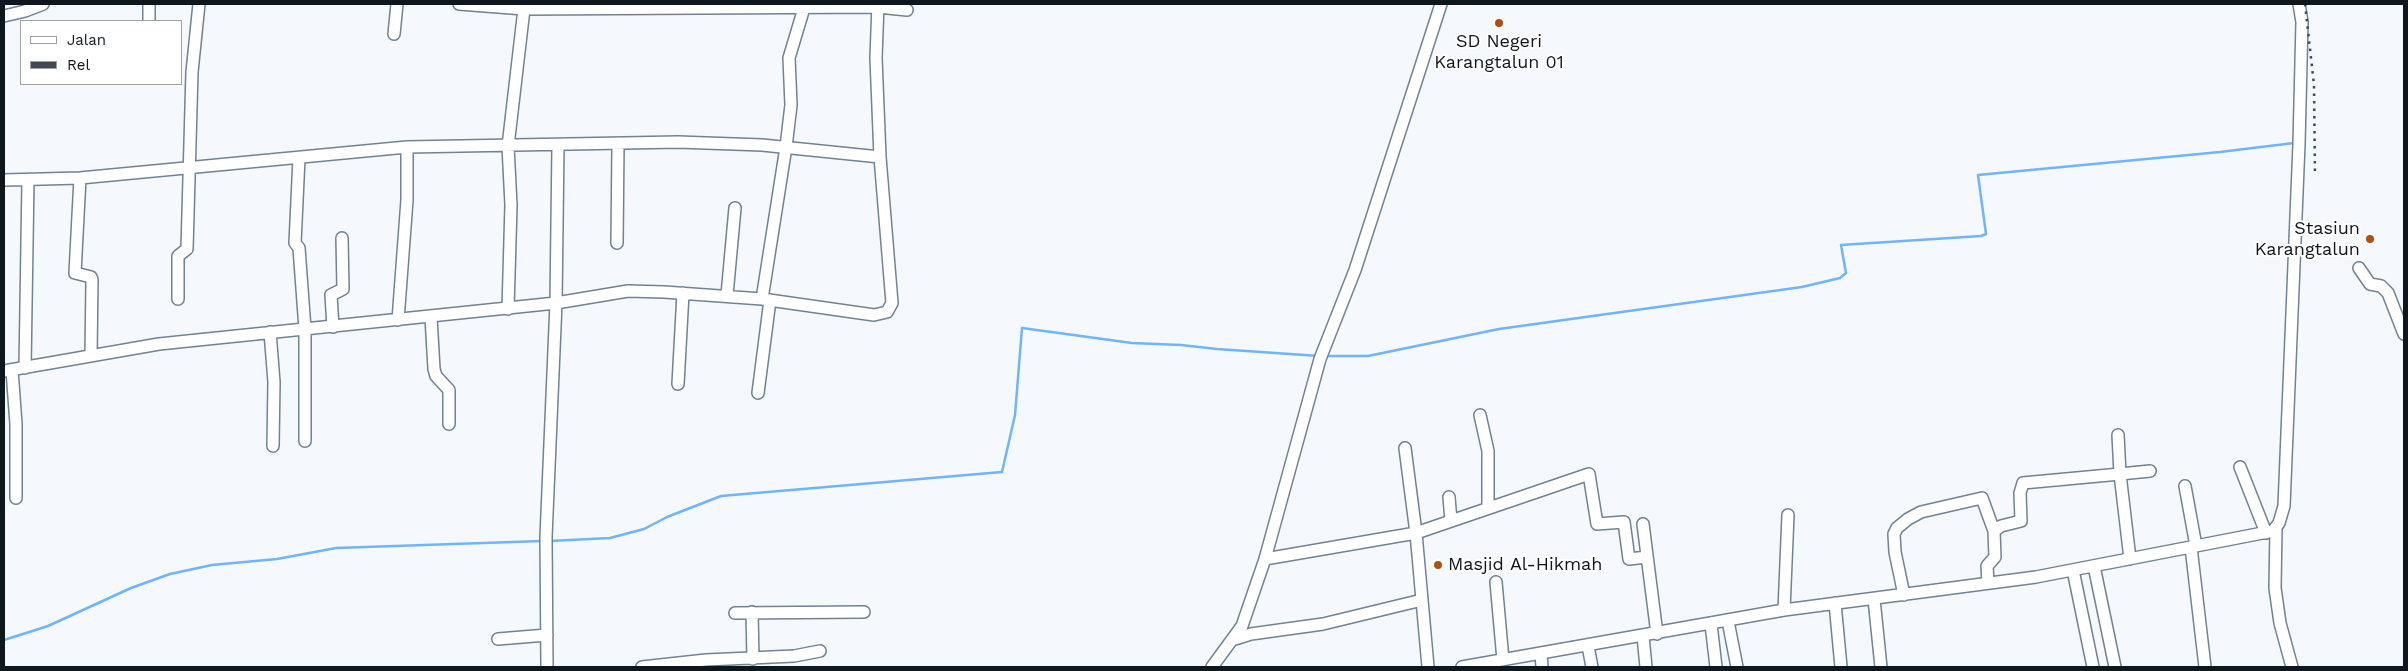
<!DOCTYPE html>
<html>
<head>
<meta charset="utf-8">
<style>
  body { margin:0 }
  #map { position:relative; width:2408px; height:671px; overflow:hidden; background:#f5f9fe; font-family:"Work Sans",sans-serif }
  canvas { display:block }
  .frame { position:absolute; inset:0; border:5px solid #0e161e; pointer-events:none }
  .legend { position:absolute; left:20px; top:20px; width:162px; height:65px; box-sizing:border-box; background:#fff; border:1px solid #9fa2a5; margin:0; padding:6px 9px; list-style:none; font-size:15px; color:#0e161e }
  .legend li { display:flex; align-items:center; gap:10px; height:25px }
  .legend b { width:25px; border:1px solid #9fa2a5 }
</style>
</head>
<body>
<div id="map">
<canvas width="2408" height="671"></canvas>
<div class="frame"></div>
<ul class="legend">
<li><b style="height:6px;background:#fff"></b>Jalan</li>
<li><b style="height:6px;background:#424950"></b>Rel</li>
</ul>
</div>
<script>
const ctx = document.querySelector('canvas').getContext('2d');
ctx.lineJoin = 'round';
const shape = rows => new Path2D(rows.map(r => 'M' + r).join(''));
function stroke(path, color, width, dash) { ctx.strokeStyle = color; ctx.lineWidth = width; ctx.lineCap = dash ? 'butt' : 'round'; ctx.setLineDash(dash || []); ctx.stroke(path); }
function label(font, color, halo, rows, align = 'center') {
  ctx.font = font + ' "Work Sans",sans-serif'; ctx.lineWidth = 4; ctx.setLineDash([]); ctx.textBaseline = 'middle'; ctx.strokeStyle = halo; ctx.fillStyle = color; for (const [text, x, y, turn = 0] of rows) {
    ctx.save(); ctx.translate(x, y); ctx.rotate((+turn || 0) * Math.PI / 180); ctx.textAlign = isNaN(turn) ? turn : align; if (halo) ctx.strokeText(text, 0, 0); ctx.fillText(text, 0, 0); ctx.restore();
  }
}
stroke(shape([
  [1324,356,1368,356,1499,329,1802,287,1840,278,1846,273,1841,245,1981,236,1986,234,1978,175,2220,152,2294,143],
  [550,541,610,538,644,529,667,517,721,496,1002,472,1015,415,1022,328,1132,343,1181,345,1217,349,1319,356],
  [4,640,48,626,131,588,170,574,212,565,277,559,336,548,542,541]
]), '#70b4fb', 2.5);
const street = shape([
  [149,4,149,21],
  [459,4,524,9,878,7,907,10],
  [4,16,25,11,43,4],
  [394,34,397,4],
  [299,158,295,243,299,248,305,329,305,441],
  [80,178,75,273,91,277,92,280,91,355],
  [4,180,80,178,407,147,678,142,762,145,880,157],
  [617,243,618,144],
  [2359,268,2370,284,2381,286,2388,293,2404,334],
  [727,295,735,208],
  [178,299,178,256,187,249,192,72,199,4],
  [762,299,786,147,791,105,789,58,804,8],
  [508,309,511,205,508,146,524,9],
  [431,317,434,369,436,376,449,390,449,424],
  [398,320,407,200,407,147],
  [333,327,331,295,343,289,342,238],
  [270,332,274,382,273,446],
  [25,368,28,180],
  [12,370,16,424,16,498],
  [4,371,159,344,556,303,558,145],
  [678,384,683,293],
  [758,393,770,300],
  [1480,415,1488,451,1488,508],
  [2118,435,2120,474,2150,471],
  [1405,448,1416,533,1589,474,1597,524,1624,522,1629,559,1647,557],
  [2240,467,2266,533],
  [2185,486,2196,546],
  [1449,497,1451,521],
  [1643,524,1657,634],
  [2276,528,2275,588,2280,623,2292,667],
  [2191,547,2205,667],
  [1265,559,1416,533,1428,667],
  [2094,566,2115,667],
  [2073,570,2093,667],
  [1496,582,1503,660],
  [1988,583,1987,566,1995,557,1994,531,2001,526,2021,521,2020,493,2023,483,2120,474,2130,559],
  [1904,595,1895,552,1894,534,1897,528,1908,519,1921,512,1982,498,1994,531],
  [1874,599,1881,667],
  [1835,603,1841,667],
  [1784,610,1788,515],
  [752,612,753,659],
  [735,613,864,612],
  [1728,621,1737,667],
  [1711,624,1716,667],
  [1643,636,1646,667],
  [498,639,547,635],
  [1235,639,1251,634,1323,624,1422,600],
  [1588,646,1592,667],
  [1541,654,1542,667],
  [547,667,546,537,556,303,628,291,664,292,762,299,874,315,887,312,892,303,880,157,876,58,878,4],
  [642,667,706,660,794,656,820,651],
  [1212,667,1242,626,1265,559,1320,359,1355,270,1441,4],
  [1462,667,1784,610,2036,577,2273,531,2279,523,2284,506,2299,144,2302,22,2299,4]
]);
stroke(street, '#6f8296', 14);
stroke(street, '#fff', 11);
stroke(shape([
  [2305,4,2314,85,2315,175]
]), '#424950', 2.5, [2.5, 5]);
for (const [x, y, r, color] of [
  [1499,23,5,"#b14e14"],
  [2370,239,5,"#b14e14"],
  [1438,565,5,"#b14e14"]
]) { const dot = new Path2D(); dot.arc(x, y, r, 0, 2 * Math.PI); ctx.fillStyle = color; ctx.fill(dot); stroke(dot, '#fff', 2); }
label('18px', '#0e161e', '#fff', [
  ["SD Negeri",1499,42],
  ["Karangtalun 01",1499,63],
  ["Stasiun",2360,229,"right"],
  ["Karangtalun",2360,250,"right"],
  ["Masjid Al-Hikmah",1448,565,"left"]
]);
</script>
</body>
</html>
